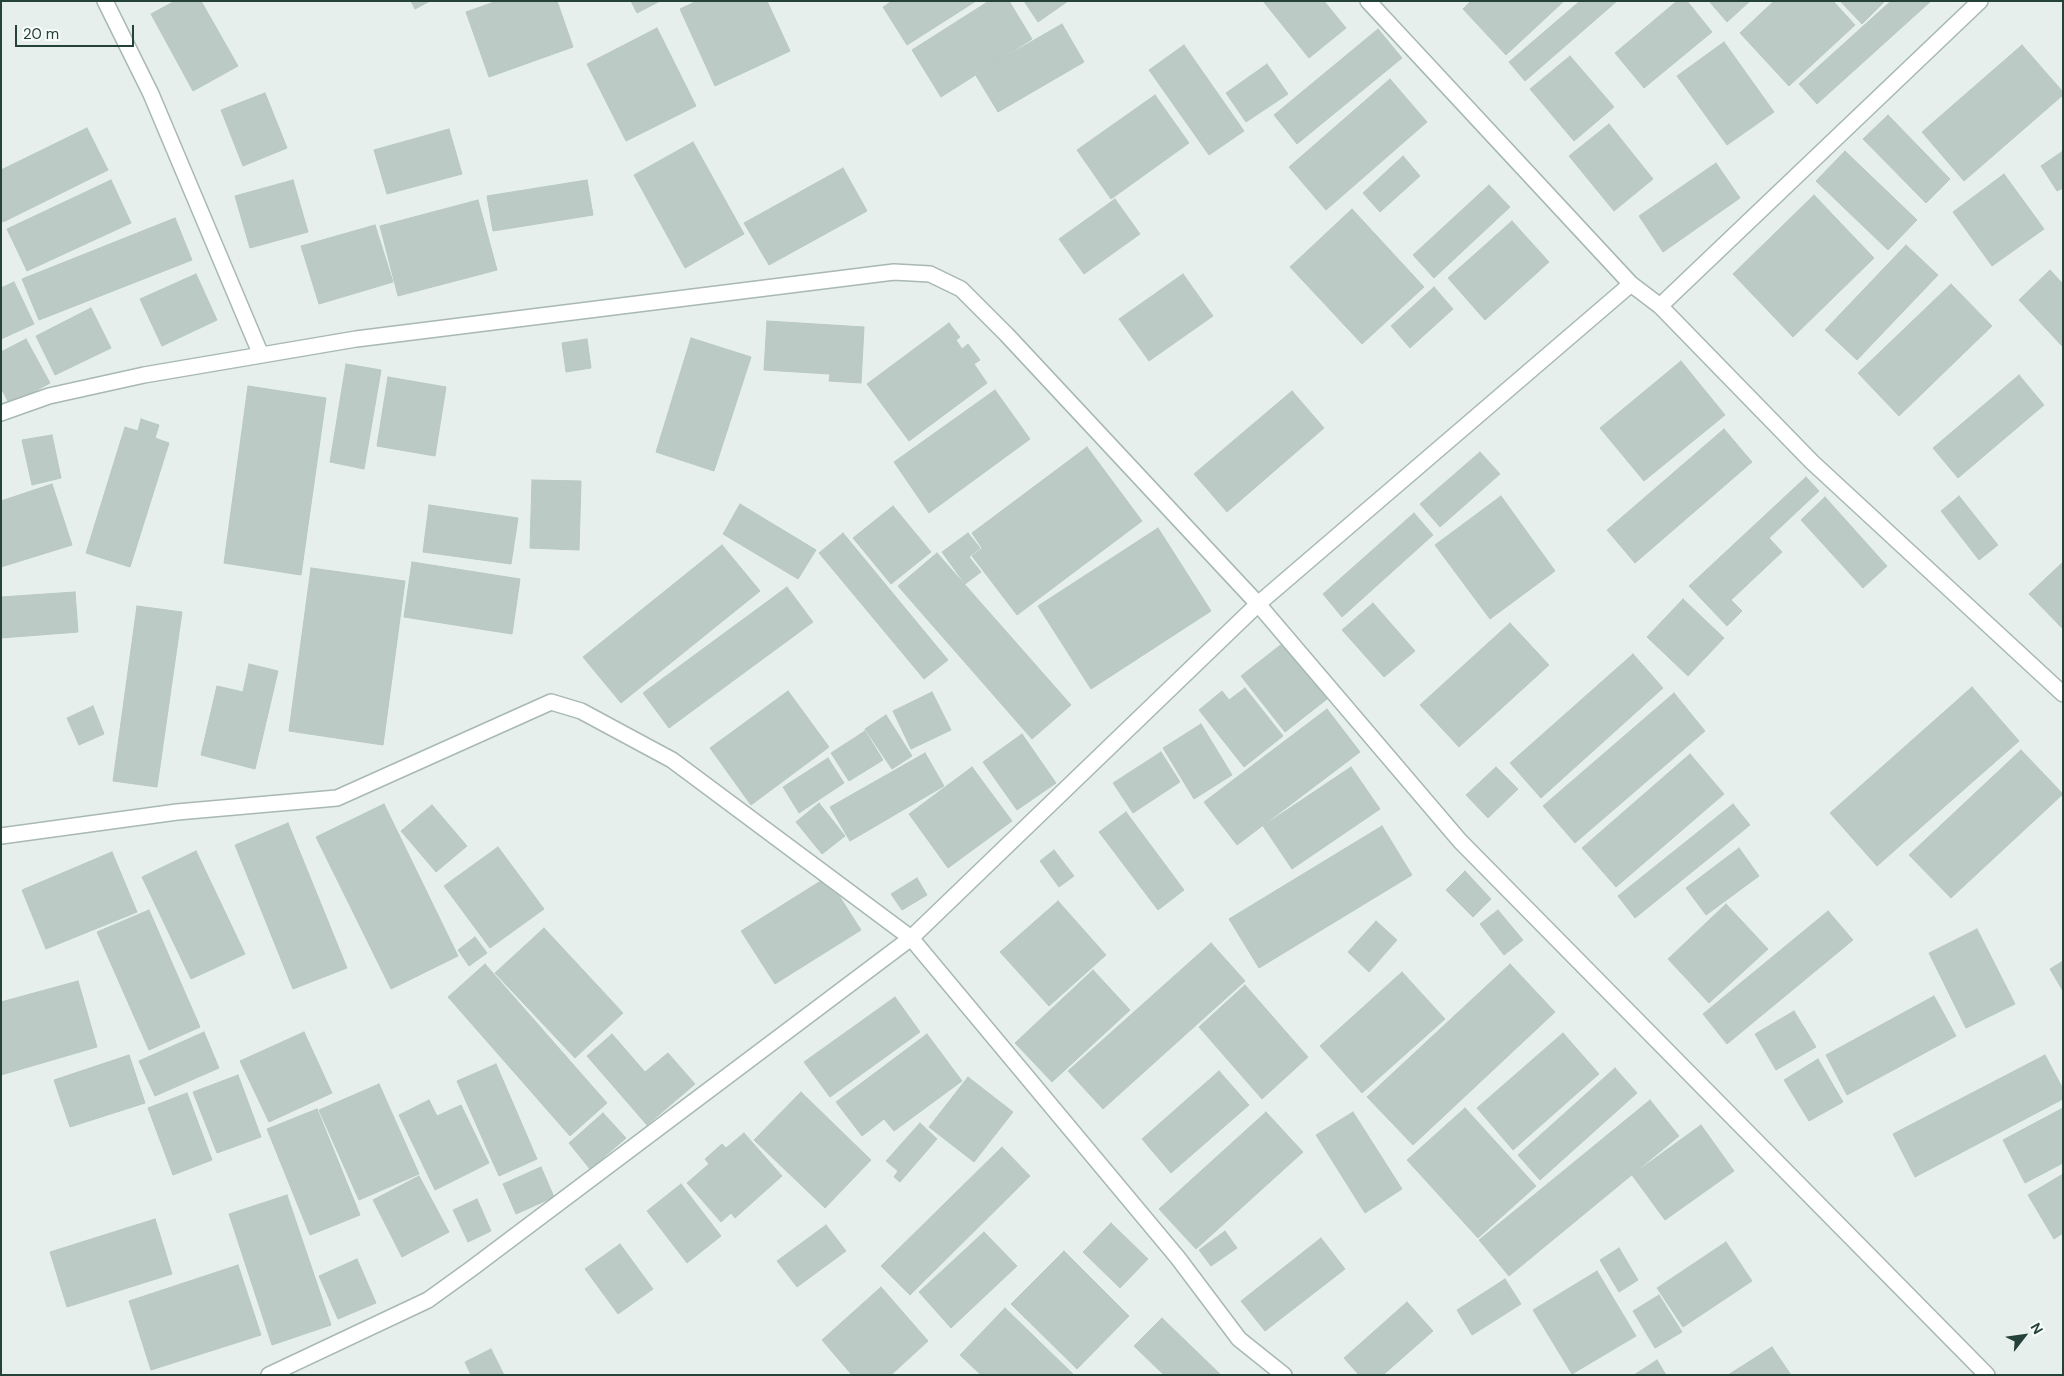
<!DOCTYPE html>
<html>
<head>
<meta charset="utf-8">
<style>
  body { margin:0 }
  #map { position:relative; width:2064px; height:1376px; overflow:hidden; background:#e6efeb; font-family:"DM Sans",sans-serif }
  canvas { display:block }
  .frame { position:absolute; inset:0; border:2px solid #24423a; pointer-events:none }
  .north { position:absolute; left:1999px; top:1311px; width:50px; height:50px; -webkit-text-stroke:4px #f7fbf9; paint-order:stroke; rotate:60deg; font-size:14px; font-weight:700; line-height:20px; text-align:center; color:#24423a }
  .north::after { content:''; display:block; margin:auto; width:18px; height:22px; background:#24423a; clip-path:polygon(50% 0,100% 100%,50% 72%,0 100%) }
  .scale { position:absolute; left:15px; top:25px; width:119px; height:22px; box-sizing:border-box; border:2px solid #24423a; border-top:0; padding-left:6px; font-size:15px; line-height:18px; white-space:nowrap; color:#24423a; -webkit-text-stroke:4px #f7fbf9; paint-order:stroke }
</style>
</head>
<body>
<div id="map">
<canvas width="2064" height="1376"></canvas>
<div class="frame"></div>
<div class="north">N</div>
<div class="scale">20 m</div>
</div>
<script>
const ctx = document.querySelector('canvas').getContext('2d');
ctx.lineJoin = 'round';
function fillPath(path, color) { ctx.fillStyle = color; ctx.fill(path, 'evenodd'); }
const shape = rows => new Path2D(rows.map(r => 'M' + r).join(''));
function stroke(path, color, width, dash) { ctx.strokeStyle = color; ctx.lineWidth = width; ctx.lineCap = dash ? 'butt' : 'round'; ctx.setLineDash(dash || []); ctx.stroke(path); }
const building = shape([
  [175,1,201,1,238,66,193,91,151,14,175,1],
  [411,1,430,1,415,9,411,1],
  [497,1,557,1,573,47,489,77,466,12,497,1],
  [631,1,660,1,637,13,631,1],
  [697,1,767,1,790,51,715,86,680,9,697,1],
  [892,1,976,1,907,45,883,7,892,1],
  [989,1,1009,1,1032,39,941,97,912,50,989,1],
  [1024,1,1068,1,1038,22,1024,1],
  [1263,1,1324,1,1346,28,1309,58,1263,1],
  [1471,1,1564,1,1506,55,1463,9,1471,1],
  [1580,1,1617,1,1525,81,1509,62,1580,1],
  [1677,1,1687,1,1712,32,1644,88,1615,53,1677,1],
  [1709,1,1750,1,1727,22,1709,1],
  [1774,1,1833,1,1855,25,1789,86,1740,33,1774,1],
  [1840,1,1885,1,1862,24,1840,1],
  [1891,1,1931,1,1817,104,1799,84,1891,1],
  [1062,24,1084,62,998,112,975,74,1062,24],
  [657,28,696,106,626,141,587,64,657,28],
  [1378,29,1402,58,1297,144,1274,115,1378,29],
  [1724,42,1774,112,1727,145,1677,76,1724,42],
  [1184,45,1244,131,1209,155,1149,70,1184,45],
  [2022,45,2063,92,2063,95,1964,181,1922,132,2022,45],
  [1570,56,1614,107,1574,141,1530,89,1570,56],
  [1267,64,1288,94,1246,122,1226,93,1267,64],
  [1390,79,1427,122,1326,210,1289,167,1390,79],
  [265,93,287,148,243,166,221,110,265,93],
  [1155,95,1189,143,1111,199,1077,150,1155,95],
  [1888,115,1950,179,1926,203,1863,139,1888,115],
  [1609,124,1653,179,1614,211,1569,156,1609,124],
  [87,128,108,170,3,222,1,218,1,170,87,128],
  [449,129,462,174,387,194,374,150,449,129],
  [693,142,744,234,685,268,634,175,693,142],
  [1845,151,1917,220,1888,250,1816,181,1845,151],
  [2063,151,2063,188,2057,191,2041,166,2063,151],
  [1403,156,1420,176,1380,212,1363,193,1403,156],
  [1716,163,1740,198,1663,252,1639,216,1716,163],
  [843,168,867,211,769,265,744,223,843,168],
  [2004,174,2044,229,1992,266,1953,212,2004,174],
  [111,180,131,223,27,271,7,229,111,180],
  [293,180,308,232,250,248,235,196,293,180],
  [587,180,593,215,493,231,487,196,587,180],
  [1489,185,1510,207,1434,278,1413,255,1489,185],
  [1814,195,1874,258,1793,337,1733,274,1814,195],
  [1115,199,1140,234,1084,274,1059,239,1115,199],
  [478,200,497,270,398,296,380,226,478,200],
  [1352,209,1424,287,1362,344,1290,267,1352,209],
  [175,218,192,260,39,320,22,279,175,218],
  [1512,221,1549,262,1485,320,1448,278,1512,221],
  [375,225,393,282,319,304,301,246,375,225],
  [1906,245,1938,275,1857,360,1825,330,1906,245],
  [2050,270,2063,284,2063,347,2019,300,2050,270],
  [196,274,217,320,162,346,140,299,196,274],
  [1183,274,1213,316,1149,361,1119,319,1183,274],
  [14,282,34,324,1,339,1,288,14,282],
  [1951,284,1992,326,1899,416,1858,373,1951,284],
  [1434,287,1453,309,1410,348,1391,326,1434,287],
  [91,308,111,348,55,375,36,336,91,308],
  [767,321,864,327,861,383,829,381,830,374,764,370,767,321],
  [949,323,960,337,956,340,962,349,968,344,980,360,974,364,987,383,909,441,867,384,949,323],
  [691,338,751,357,714,471,656,452,691,338],
  [26,339,50,383,10,405,1,388,1,352,26,339],
  [587,339,591,368,566,372,562,343,587,339],
  [1681,361,1725,415,1644,481,1600,428,1681,361],
  [346,364,381,370,364,469,330,462,346,364],
  [2019,375,2044,405,1958,478,1933,448,2019,375],
  [388,377,446,387,435,456,377,446,388,377],
  [248,386,326,398,301,575,224,563,248,386],
  [995,390,1030,439,929,513,894,462,995,390],
  [1292,391,1324,428,1227,512,1194,474,1292,391],
  [141,419,159,425,155,438,169,443,130,567,86,553,125,427,138,431,141,419],
  [1724,429,1752,462,1635,563,1607,530,1724,429],
  [52,435,61,478,32,485,22,440,52,435],
  [1087,447,1142,521,1017,615,972,556,982,548,972,533,1087,447],
  [1480,452,1500,474,1440,527,1420,504,1480,452],
  [1806,477,1819,491,1769,538,1782,552,1731,600,1742,611,1727,626,1689,586,1806,477],
  [532,480,581,481,579,550,530,548,532,480],
  [52,484,72,545,1,567,1,501,52,484],
  [1501,496,1555,571,1490,619,1435,545,1501,496],
  [1959,496,1998,545,1979,560,1941,511,1959,496],
  [1825,497,1887,566,1863,588,1801,520,1825,497],
  [740,504,816,550,798,579,723,534,740,504],
  [429,505,518,518,511,564,423,552,429,505],
  [893,506,931,552,891,584,853,538,893,506],
  [1414,513,1433,535,1342,617,1323,594,1414,513],
  [1158,528,1211,611,1091,689,1038,606,1158,528],
  [843,533,948,660,924,679,819,553,843,533],
  [968,533,980,548,969,557,981,572,965,584,942,552,968,533],
  [722,545,760,591,621,703,583,657,722,545],
  [937,553,1071,705,1032,739,898,586,937,553],
  [412,562,520,579,512,634,404,617,412,562],
  [2063,562,2063,629,2029,594,2063,562],
  [311,568,405,581,383,745,289,731,311,568],
  [787,587,813,622,669,728,643,693,787,587],
  [75,592,78,632,1,638,1,597,75,592],
  [1683,599,1724,638,1688,676,1647,637,1683,599],
  [1373,603,1415,651,1384,677,1342,630,1373,603],
  [137,606,182,612,157,787,113,781,137,606],
  [1510,623,1549,665,1459,747,1420,705,1510,623],
  [1283,643,1327,699,1285,732,1241,676,1283,643],
  [1633,654,1663,688,1541,798,1510,763,1633,654],
  [249,664,278,671,255,769,201,755,217,686,243,692,249,664],
  [1972,687,2019,741,1877,866,1830,813,1972,687],
  [1245,688,1283,736,1244,767,1199,710,1222,691,1229,700,1245,688],
  [788,691,829,747,751,805,710,748,788,691],
  [932,692,951,730,911,749,893,711,932,692],
  [1674,693,1705,731,1575,843,1543,806,1674,693],
  [93,706,104,734,79,745,67,718,93,706],
  [1327,709,1360,752,1237,845,1204,802,1327,709],
  [886,715,912,756,892,769,865,729,886,715],
  [1201,724,1232,775,1194,799,1163,748,1201,724],
  [865,731,883,760,849,781,831,753,865,731],
  [1022,734,1056,783,1017,810,983,762,1022,734],
  [2021,750,2063,794,1951,898,1909,855,2021,750],
  [1161,752,1180,782,1133,813,1113,783,1161,752],
  [925,753,944,786,850,841,830,807,925,753],
  [1690,754,1724,794,1616,887,1582,848,1690,754],
  [828,758,844,783,799,813,783,787,828,758],
  [972,767,1012,821,948,868,909,814,972,767],
  [1351,767,1380,809,1292,869,1263,826,1351,767],
  [1496,767,1518,789,1488,818,1466,795,1496,767],
  [819,803,845,836,822,854,796,822,819,803],
  [384,804,458,956,391,989,316,837,384,804],
  [1733,804,1750,825,1635,918,1618,896,1733,804],
  [432,805,467,846,436,872,401,831,432,805],
  [1126,812,1184,890,1158,910,1099,832,1126,812],
  [288,823,347,968,293,989,235,845,288,823],
  [1382,826,1412,875,1259,968,1229,919,1382,826],
  [498,847,544,909,490,948,444,886,498,847],
  [1739,848,1759,876,1706,915,1686,888,1739,848],
  [1054,850,1074,876,1059,887,1040,861,1054,850],
  [196,851,245,954,191,979,142,877,196,851],
  [112,852,137,912,46,949,22,890,112,852],
  [1465,871,1491,899,1473,917,1446,890,1465,871],
  [827,877,861,930,775,984,741,931,827,877],
  [917,878,927,895,902,910,891,894,917,878],
  [1058,901,1106,955,1049,1006,1000,952,1058,901],
  [1726,904,1768,949,1709,1003,1668,959,1726,904],
  [149,910,200,1027,149,1050,97,932,149,910],
  [1498,910,1523,940,1504,955,1480,924,1498,910],
  [1828,911,1853,940,1727,1044,1703,1014,1828,911],
  [1376,921,1397,940,1369,972,1348,952,1376,921],
  [544,928,623,1013,575,1058,495,973,544,928],
  [1977,929,2015,1004,1966,1028,1929,953,1977,929],
  [475,937,487,953,469,966,458,950,475,937],
  [1211,943,1245,981,1103,1109,1068,1071,1211,943],
  [2063,961,2063,991,2050,969,2063,961],
  [485,964,607,1103,570,1136,448,997,485,964],
  [1510,964,1555,1012,1413,1145,1367,1097,1510,964],
  [1093,970,1130,1010,1052,1082,1015,1043,1093,970],
  [1402,972,1445,1019,1362,1093,1320,1046,1402,972],
  [78,981,97,1047,1,1075,1,1002,78,981],
  [1245,985,1308,1057,1262,1099,1199,1027,1245,985],
  [1934,996,1956,1036,1847,1095,1826,1055,1934,996],
  [895,997,920,1032,830,1097,804,1062,895,997],
  [1794,1011,1816,1047,1776,1070,1755,1034,1794,1011],
  [204,1032,219,1068,155,1096,139,1061,204,1032],
  [304,1032,332,1093,269,1122,240,1061,304,1032],
  [1563,1033,1599,1074,1513,1150,1477,1108,1563,1033],
  [612,1034,645,1072,668,1053,695,1084,647,1125,587,1056,612,1034],
  [927,1034,962,1081,894,1131,884,1119,862,1136,836,1102,927,1034],
  [129,1055,145,1103,70,1127,54,1080,129,1055],
  [2045,1055,2063,1089,2063,1099,1915,1177,1893,1134,2045,1055],
  [1818,1059,1843,1102,1809,1121,1784,1080,1818,1059],
  [496,1064,537,1159,499,1176,457,1081,496,1064],
  [1615,1068,1637,1093,1540,1180,1518,1155,1615,1068],
  [1219,1071,1249,1105,1171,1173,1142,1139,1219,1071],
  [238,1075,261,1137,217,1153,193,1092,238,1075],
  [968,1077,1013,1112,974,1162,929,1127,968,1077],
  [379,1084,419,1174,359,1200,319,1110,379,1084],
  [801,1092,871,1160,825,1208,754,1140,801,1092],
  [187,1093,212,1160,173,1175,148,1108,187,1093],
  [429,1100,437,1116,461,1105,489,1163,435,1190,399,1115,429,1100],
  [1650,1100,1679,1136,1509,1276,1479,1240,1650,1100],
  [1465,1108,1536,1186,1478,1238,1407,1160,1465,1108],
  [2063,1108,2063,1163,2025,1183,2003,1140,2063,1108],
  [317,1109,360,1215,310,1235,267,1129,317,1109],
  [1266,1112,1303,1152,1196,1249,1159,1209,1266,1112],
  [1353,1112,1402,1189,1365,1213,1316,1135,1353,1112],
  [603,1113,626,1138,590,1169,569,1143,603,1113],
  [920,1123,937,1139,900,1182,894,1177,898,1171,886,1161,920,1123],
  [1701,1125,1734,1171,1665,1220,1632,1175,1701,1125],
  [744,1133,782,1176,735,1218,731,1213,721,1222,687,1183,709,1164,705,1159,722,1144,726,1148,744,1133],
  [1002,1147,1030,1176,910,1295,881,1266,1002,1147],
  [541,1167,554,1197,516,1214,503,1184,541,1167],
  [2063,1174,2063,1233,2054,1239,2028,1195,2063,1174],
  [419,1176,449,1232,402,1257,373,1200,419,1176],
  [681,1184,721,1236,687,1263,647,1211,681,1184],
  [287,1195,331,1325,272,1345,229,1214,287,1195],
  [477,1199,491,1231,468,1242,453,1210,477,1199],
  [155,1219,172,1274,67,1307,50,1252,155,1219],
  [1111,1223,1148,1259,1120,1288,1083,1252,1111,1223],
  [826,1225,846,1251,797,1287,777,1261,826,1225],
  [1225,1231,1237,1248,1211,1266,1199,1250,1225,1231],
  [984,1232,1017,1266,951,1328,919,1292,984,1232],
  [1321,1238,1345,1269,1265,1331,1241,1301,1321,1238],
  [1726,1242,1752,1281,1683,1327,1657,1288,1726,1242],
  [620,1244,653,1289,618,1314,585,1269,620,1244],
  [1619,1248,1638,1280,1619,1292,1600,1260,1619,1248],
  [1064,1251,1129,1316,1077,1369,1011,1304,1064,1251],
  [357,1259,376,1303,338,1319,319,1276,357,1259],
  [238,1265,261,1335,151,1370,129,1301,238,1265],
  [1597,1271,1636,1336,1572,1374,1533,1310,1597,1271],
  [1505,1279,1521,1304,1472,1335,1457,1310,1505,1279],
  [881,1287,928,1341,891,1375,852,1375,822,1340,881,1287],
  [1659,1295,1682,1332,1655,1348,1633,1311,1659,1295],
  [1407,1302,1433,1331,1383,1375,1359,1375,1344,1358,1407,1302],
  [1005,1308,1073,1374,1072,1375,981,1375,960,1355,1005,1308],
  [1162,1318,1221,1375,1164,1375,1134,1346,1162,1318],
  [1772,1347,1791,1375,1728,1375,1772,1347],
  [491,1349,504,1375,471,1375,465,1362,491,1349],
  [1657,1360,1666,1375,1634,1375,1657,1360]
]);
fillPath(building, '#bbcac4');
stroke(building, '#b8c9c2', 1);
const street = shape([
  [105,1,151,94,261,355],
  [1368,1,1631,284,1660,306,1812,462,2063,694],
  [1660,306,1980,1],
  [1,413,49,396,144,375,356,339,894,272,930,274,961,289,1007,335,1258,604,1460,841,1987,1375],
  [1,836,177,812,337,798,551,702,581,711,672,760,911,938,1178,1258,1239,1339,1284,1375],
  [269,1375,428,1300,471,1269,911,938,1258,604,1631,284]
]);
stroke(street, '#a8b8b2', 18);
stroke(street, '#fff', 15);
</script>
</body>
</html>
